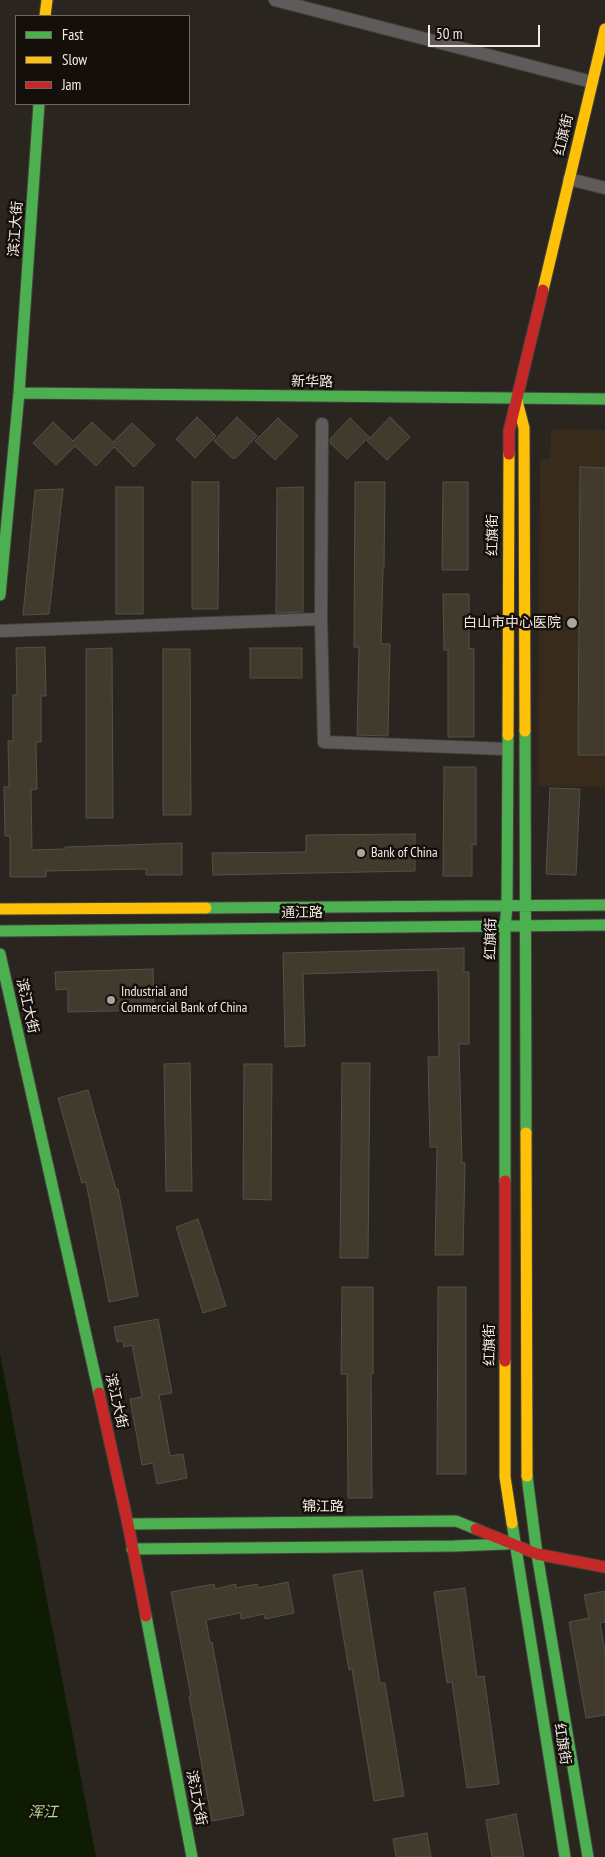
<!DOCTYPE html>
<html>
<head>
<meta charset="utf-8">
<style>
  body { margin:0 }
  #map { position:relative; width:605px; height:1857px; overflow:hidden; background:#2b251f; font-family:"PT Sans Narrow",sans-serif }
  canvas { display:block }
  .legend { position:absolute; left:15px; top:15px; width:175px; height:90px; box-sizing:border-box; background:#140f0a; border:1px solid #6d6761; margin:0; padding:6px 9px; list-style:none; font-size:15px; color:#f2eae3 }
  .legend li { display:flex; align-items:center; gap:10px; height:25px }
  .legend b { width:25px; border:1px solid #6d6761 }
  .scale { position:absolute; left:428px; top:25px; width:112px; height:22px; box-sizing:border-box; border:2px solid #f2eae3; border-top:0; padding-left:6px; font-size:15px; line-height:18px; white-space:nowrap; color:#f2eae3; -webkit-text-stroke:4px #140f0a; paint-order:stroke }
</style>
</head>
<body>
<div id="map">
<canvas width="605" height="1857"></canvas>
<ul class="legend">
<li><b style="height:6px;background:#4caf50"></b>Fast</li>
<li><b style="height:6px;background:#ffc107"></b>Slow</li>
<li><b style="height:6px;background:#c62828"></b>Jam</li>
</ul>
<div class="scale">50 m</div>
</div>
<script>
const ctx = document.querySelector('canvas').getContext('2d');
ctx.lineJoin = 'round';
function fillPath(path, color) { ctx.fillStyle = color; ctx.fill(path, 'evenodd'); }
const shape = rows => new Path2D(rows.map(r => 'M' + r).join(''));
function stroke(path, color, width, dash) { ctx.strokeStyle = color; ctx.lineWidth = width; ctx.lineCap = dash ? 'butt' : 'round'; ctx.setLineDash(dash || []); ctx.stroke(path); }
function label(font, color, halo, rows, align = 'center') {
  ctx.font = font + ' "PT Sans Narrow","Noto Sans SC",sans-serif'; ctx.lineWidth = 5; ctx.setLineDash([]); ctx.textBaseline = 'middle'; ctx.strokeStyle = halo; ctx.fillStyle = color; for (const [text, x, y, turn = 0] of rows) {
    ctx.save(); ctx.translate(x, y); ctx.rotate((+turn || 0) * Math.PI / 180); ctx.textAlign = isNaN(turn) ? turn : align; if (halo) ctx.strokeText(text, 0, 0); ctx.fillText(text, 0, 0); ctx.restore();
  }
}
fillPath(shape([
  [551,429,605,430,605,787,538,786,540,459,550,459]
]), '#392b1c');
fillPath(shape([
  [0,1354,79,1768,96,1857,0,1857]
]), '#0e1c03');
const building = shape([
  [197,417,216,436,195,458,176,439,197,417],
  [237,417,257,436,236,458,232,458,214,441,237,417],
  [390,417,410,437,387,460,367,441,390,417],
  [278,418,298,436,275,460,255,441,278,418],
  [350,418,369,437,347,459,330,443,330,439,350,418],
  [53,422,73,441,92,422,113,442,132,423,155,445,134,467,114,447,96,466,75,446,56,465,33,443,53,422],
  [580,467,605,468,605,755,578,755,580,467],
  [192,482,219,482,218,609,192,609,192,482],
  [355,482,385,482,384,568,383,568,381,644,390,644,388,736,357,735,359,647,354,647,355,482],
  [443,482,468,482,468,570,442,570,443,482],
  [116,487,143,487,143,614,116,614,116,487],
  [303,487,303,612,276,613,277,488,303,487],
  [63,489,49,614,23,615,35,490,63,489],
  [443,594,469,594,469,648,474,649,474,737,448,737,448,650,444,650,443,594],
  [45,647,46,696,41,696,41,742,36,742,37,789,31,790,32,850,65,849,65,847,182,843,182,875,146,875,146,869,46,871,46,877,10,877,10,836,5,836,4,787,9,787,8,741,13,741,13,695,17,695,16,648,45,647],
  [112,648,113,818,86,818,86,649,112,648],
  [250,648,302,648,302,678,250,678,250,648],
  [163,649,190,649,191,815,163,815,163,649],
  [444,767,476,767,476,845,472,844,472,876,443,876,444,767],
  [550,788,580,789,576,875,546,874,550,788],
  [415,834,415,871,213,875,212,853,306,852,306,835,415,834],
  [464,948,464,972,469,972,469,1044,459,1044,462,1163,465,1163,463,1255,435,1255,437,1147,430,1147,428,1057,439,1057,438,970,303,974,305,1046,285,1047,283,953,464,948],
  [153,969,154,1010,68,1012,68,989,56,990,55,972,153,969],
  [190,1063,192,1191,166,1191,164,1064,190,1063],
  [342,1063,370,1063,368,1258,340,1258,342,1063],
  [244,1064,272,1064,271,1200,243,1199,244,1064],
  [88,1090,116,1189,118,1189,138,1296,109,1302,86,1182,82,1183,58,1098,88,1090],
  [198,1219,226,1306,203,1313,176,1227,198,1219],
  [342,1287,373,1287,373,1374,371,1374,372,1498,348,1498,347,1374,341,1374,342,1287],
  [438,1287,466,1287,466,1474,437,1474,438,1287],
  [158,1319,172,1393,159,1395,170,1456,183,1454,187,1478,157,1484,153,1463,142,1465,130,1399,142,1397,132,1345,124,1347,123,1341,117,1342,114,1327,158,1319],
  [362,1570,380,1683,385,1683,404,1796,374,1801,352,1669,349,1670,333,1575,362,1570],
  [288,1582,294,1613,265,1619,264,1614,241,1619,240,1613,206,1620,210,1643,212,1642,244,1815,212,1821,189,1696,191,1696,171,1592,214,1584,215,1589,236,1584,236,1588,257,1584,258,1588,288,1582],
  [465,1588,477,1677,484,1676,499,1784,467,1788,452,1682,447,1683,434,1592,465,1588],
  [605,1591,605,1622,600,1623,605,1651,605,1715,586,1718,569,1622,589,1618,584,1595,605,1591],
  [516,1814,524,1857,492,1857,486,1820,516,1814],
  [427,1833,431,1857,396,1857,393,1839,427,1833]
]);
fillPath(building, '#413b2e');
stroke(building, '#53504a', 1);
const street = shape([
  [275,0,592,82],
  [569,179,605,188],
  [321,619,322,424],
  [0,631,321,619,324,742,507,749]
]);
const fast = shape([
  [19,393,605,399],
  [0,595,19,393,39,104],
  [525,731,526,1133],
  [206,908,605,905],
  [0,931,605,925],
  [0,954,99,1393],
  [505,1181,505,927,507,906,508,735],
  [527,1476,537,1554,588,1857],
  [512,1523,565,1857],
  [128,1524,456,1521,476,1529],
  [132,1549,455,1546,507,1544],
  [146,1616,192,1857]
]);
const slow = shape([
  [45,16,47,0],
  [543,290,605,29],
  [517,401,524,428,525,731],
  [508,735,509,454],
  [0,909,206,908],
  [526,1133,527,1476],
  [505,1361,505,1477,512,1523]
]);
const jam = shape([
  [509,454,509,431,543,290],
  [505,1181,505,1361],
  [99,1393,128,1524,146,1616],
  [476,1529,537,1554,605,1567]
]);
stroke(street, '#46413b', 14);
stroke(fast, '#46413b', 13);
stroke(slow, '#46413b', 13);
stroke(jam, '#46413b', 13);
stroke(street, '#5f5b5a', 12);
stroke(fast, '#4caf50', 11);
stroke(slow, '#ffc107', 11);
stroke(jam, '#c62828', 11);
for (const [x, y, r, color] of [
  [572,623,6,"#aca59e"],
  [361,853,5,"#aca59e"],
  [111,1000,5,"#aca59e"]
]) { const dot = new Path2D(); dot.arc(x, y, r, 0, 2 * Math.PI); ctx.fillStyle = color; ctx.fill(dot); stroke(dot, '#140f0a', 2); }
label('14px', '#f2eae3', '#140f0a', [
  ["红旗街",564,135,-77],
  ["滨江大街",16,229,-86],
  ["新华路",312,382,1],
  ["红旗街",493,535,-90],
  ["通江路",302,913],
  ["红旗街",491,939,-89],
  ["滨江大街",27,1006,77],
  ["红旗街",490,1345,-90],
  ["滨江大街",116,1401,77],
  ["锦江路",323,1507],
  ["红旗街",562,1744,81],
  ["滨江大街",196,1798,79]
]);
label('14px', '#f2eae3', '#140f0a', [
  ["白山市中心医院",561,623,"right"],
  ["Bank of China",371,853],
  ["Industrial and",121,992],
  ["Commercial Bank of China",121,1008]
], 'left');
label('italic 15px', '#acdd87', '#140f0a', [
  ["浑江",43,1813]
]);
</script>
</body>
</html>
